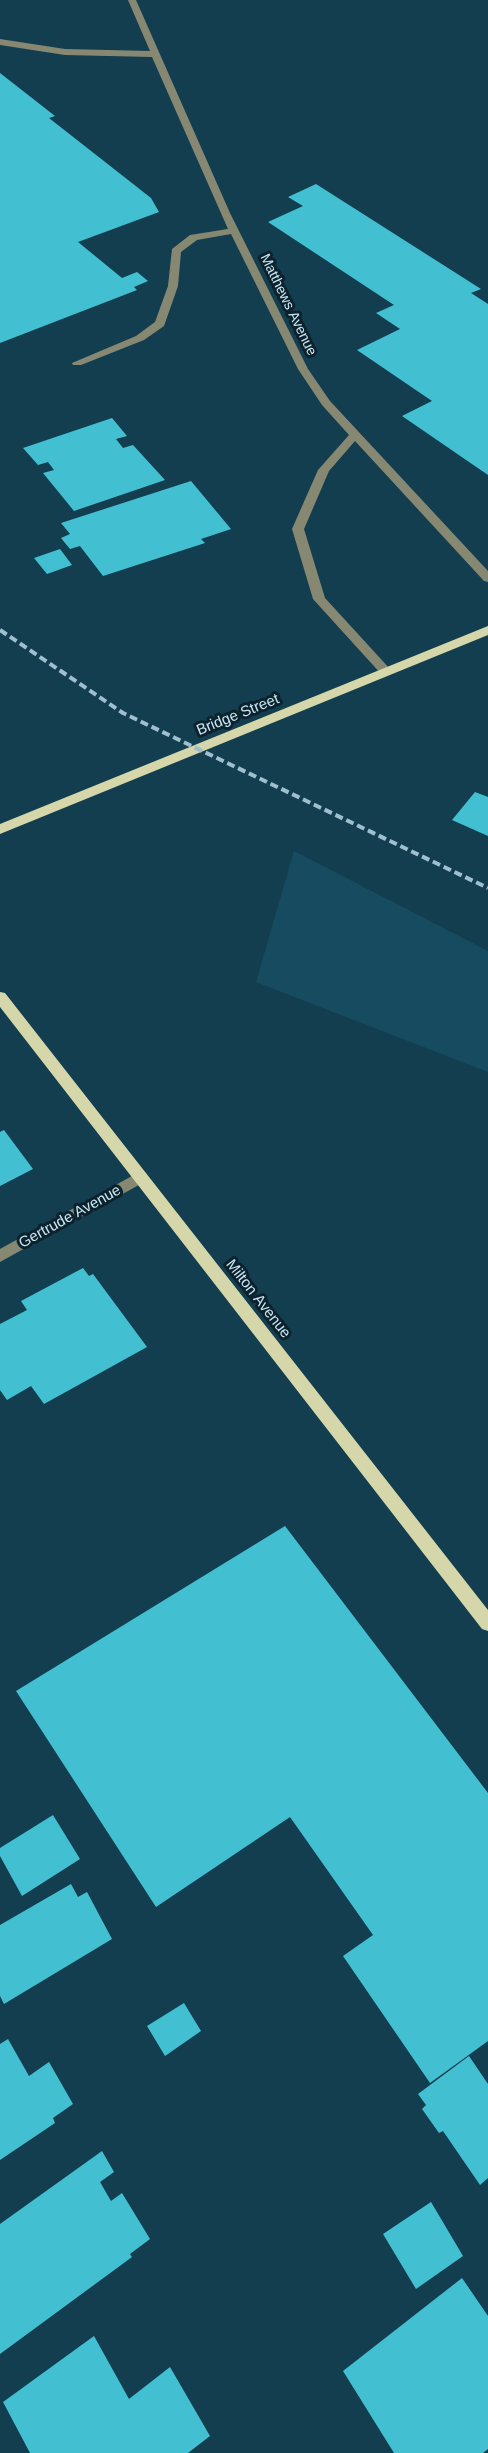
<!DOCTYPE html>
<html>
<head>
<meta charset="utf-8">
<style>
  body { margin:0 }
  canvas { display:block; background:#123e50 }
</style>
</head>
<body>
<canvas width="488" height="2453"></canvas>
<script>
const ctx = document.querySelector('canvas').getContext('2d');
ctx.lineJoin = 'round';
function fillPath(path, color) { ctx.fillStyle = color; ctx.fill(path, 'evenodd'); }
const shape = rows => new Path2D(rows.map(r => 'M' + r).join(''));
function stroke(path, color, width, dash) { ctx.strokeStyle = color; ctx.lineWidth = width; ctx.lineCap = dash ? 'butt' : 'round'; ctx.setLineDash(dash || []); ctx.stroke(path); }
function label(font, color, halo, rows, align = 'center') {
  ctx.font = font + ' Helvetica,sans-serif'; ctx.lineWidth = 6; ctx.setLineDash([]); ctx.textBaseline = 'middle'; ctx.strokeStyle = halo; ctx.fillStyle = color; for (const [text, x, y, turn = 0] of rows) {
    ctx.save(); ctx.translate(x, y); ctx.rotate((+turn || 0) * Math.PI / 180); ctx.textAlign = isNaN(turn) ? turn : align; if (halo) ctx.strokeText(text, 0, 0); ctx.fillText(text, 0, 0); ctx.restore();
  }
}
fillPath(shape([
  [294,851,488,951,488,1072,256,982]
]), '#174b5f');
fillPath(shape([
  [0,73,55,116,49,118,151,198,159,212,78,242,122,278,137,272,148,281,134,287,137,290,0,343],
  [316,184,481,289,471,293,488,304,488,475,402,416,432,401,357,350,400,329,376,313,394,305,268,222,303,206,288,197],
  [112,418,127,436,116,439,123,448,133,445,165,480,74,511,43,473,54,470,48,462,38,465,23,448],
  [191,481,231,529,201,539,205,543,103,576,80,546,70,549,61,538,70,534,61,523],
  [60,549,72,565,47,574,34,558],
  [475,792,488,797,488,836,452,820],
  [4,1130,33,1169,0,1186,0,1132],
  [83,1268,89,1276,93,1274,147,1347,44,1404,31,1386,7,1400,0,1390,0,1324,27,1310,21,1301],
  [285,1526,488,1793,488,2041,430,2083,343,1956,373,1935,290,1817,156,1907,16,1691],
  [53,1815,80,1859,22,1896,0,1856,0,1848],
  [71,1884,78,1897,87,1892,112,1939,4,2004,0,1996,0,1925],
  [184,2003,201,2031,165,2056,147,2026],
  [8,2039,29,2076,49,2062,73,2104,53,2118,55,2123,0,2160,0,2044],
  [469,2056,488,2084,488,2178,480,2185,443,2131,439,2133,422,2109,426,2105,418,2094],
  [102,2151,114,2172,100,2182,111,2201,122,2193,150,2239,130,2254,132,2257,0,2354,0,2224],
  [431,2202,463,2256,416,2289,383,2234],
  [462,2278,488,2316,488,2449,483,2453,394,2453,343,2371],
  [94,2336,129,2399,170,2367,210,2436,188,2453,30,2453,3,2402]
]), '#42c0d2');
fillPath(shape([
  [128,0,136,0,230,213,308,369,330,401,488,571,488,582,484,581,355,441,329,471,304,529,325,598,390,669,390,675,382,675,313,599,292,529,318,470,349,435,322,405,298,369,231,234,197,240,181,252,178,286,164,326,144,340,81,365,73,365,72,363,136,336,155,322,168,286,172,249,190,235,228,229,152,57,65,55,0,45,0,39,65,49,150,51,128,0],
  [141,1171,146,1173,148,1177,146,1181,0,1262,0,1249,141,1171]
]), '#878872');
fillPath(shape([
  [488,626,488,635,0,834,0,824,488,626],
  [0,992,5,993,488,1610,488,1631,482,1629,0,1007,0,992]
]), '#d5d6a9');
stroke(shape([
  [0,630,123,713,488,888]
]), '#9fbfce', 4, [8, 4]);
label('14px', '#cbe7f5', '#0c232e', [
  ["Matthews Avenue",288,305,64]
]);
label('15px', '#cbe7f5', '#0c232e', [
  ["Bridge Street",238,715,-22],
  ["Gertrude Avenue",70,1217,-29],
  ["Milton Avenue",258,1299,52]
]);
</script>
</body>
</html>
